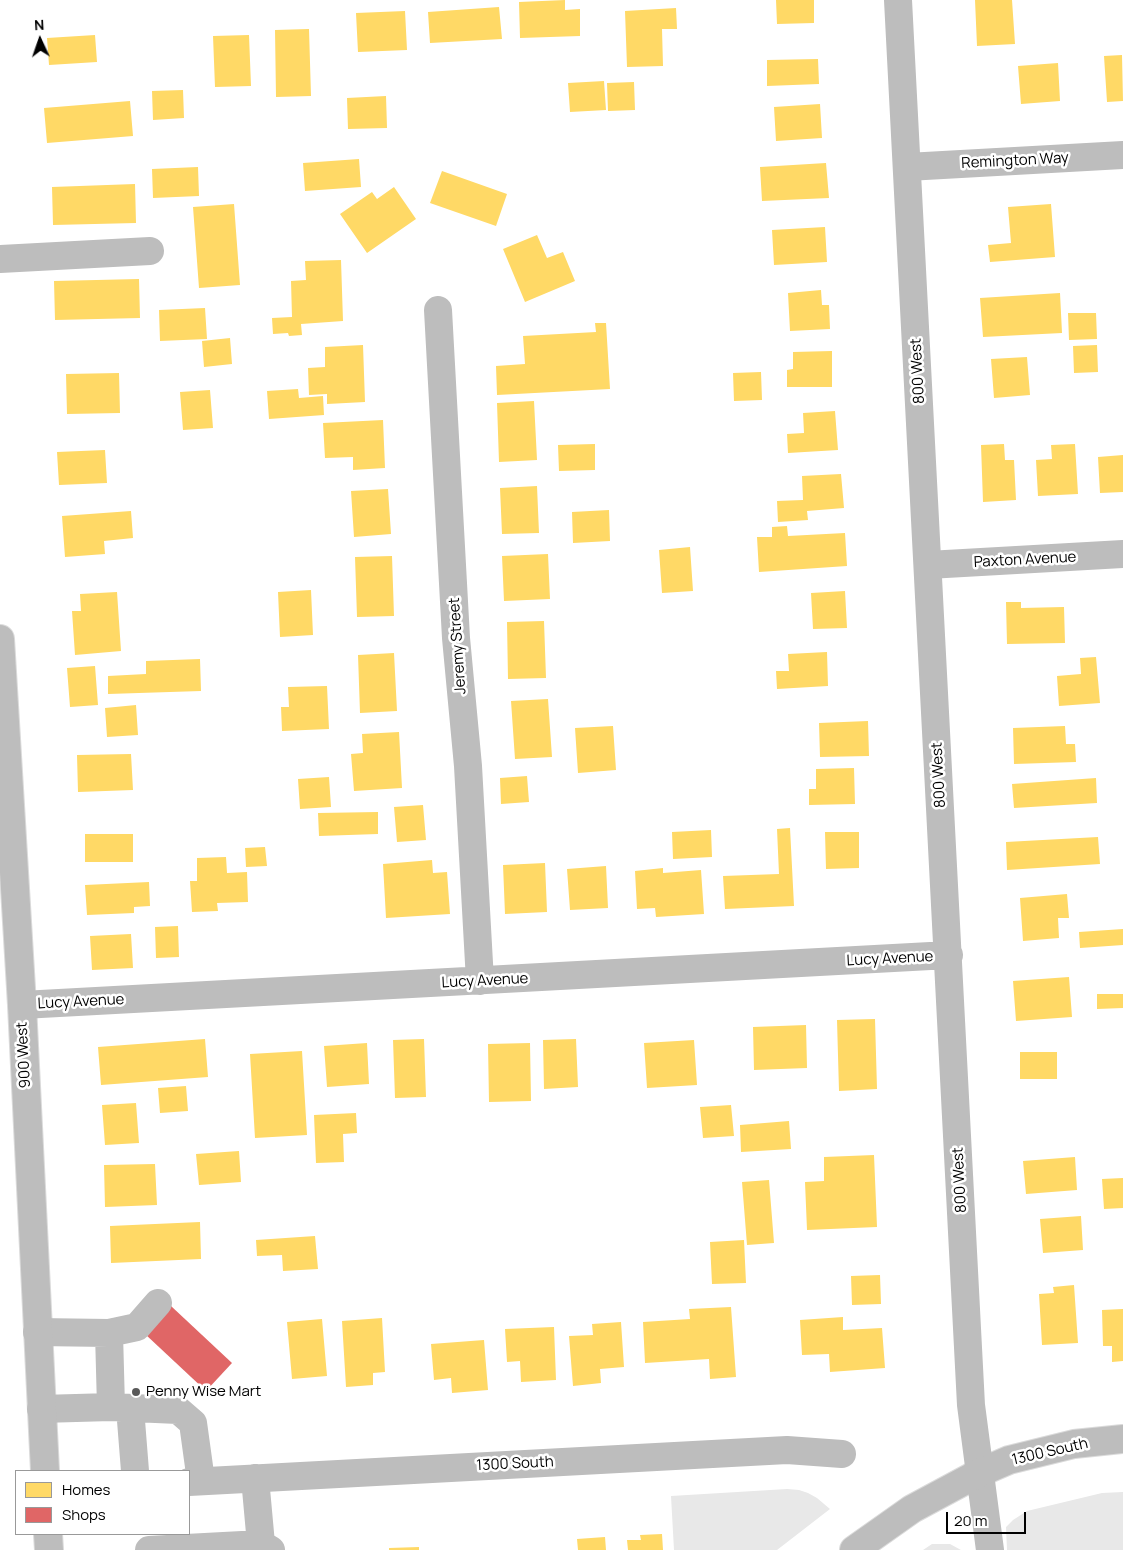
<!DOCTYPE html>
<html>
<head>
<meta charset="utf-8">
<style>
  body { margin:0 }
  #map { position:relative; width:1123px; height:1550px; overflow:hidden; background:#fff; font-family:Manrope,sans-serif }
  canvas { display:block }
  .legend { position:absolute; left:15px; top:1470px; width:175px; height:65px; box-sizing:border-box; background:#fff; border:1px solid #999; margin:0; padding:6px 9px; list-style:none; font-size:15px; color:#000 }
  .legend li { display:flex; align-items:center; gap:10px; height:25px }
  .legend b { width:25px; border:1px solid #999 }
  .north { position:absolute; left:15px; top:15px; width:50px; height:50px; -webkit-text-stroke:4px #fff; paint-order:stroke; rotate:357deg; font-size:14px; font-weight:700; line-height:20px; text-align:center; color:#000 }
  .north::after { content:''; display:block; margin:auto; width:18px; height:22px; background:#000; clip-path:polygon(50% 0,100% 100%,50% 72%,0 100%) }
  .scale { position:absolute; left:946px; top:1512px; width:80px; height:22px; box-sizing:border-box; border:2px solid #000; border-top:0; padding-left:6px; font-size:15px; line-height:18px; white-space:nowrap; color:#000; -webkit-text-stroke:4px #fff; paint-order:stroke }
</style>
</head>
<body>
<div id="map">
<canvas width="1123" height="1550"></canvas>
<ul class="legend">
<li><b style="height:14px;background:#ffd966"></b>Homes</li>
<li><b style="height:14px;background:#e06666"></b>Shops</li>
</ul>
<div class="north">N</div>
<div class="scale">20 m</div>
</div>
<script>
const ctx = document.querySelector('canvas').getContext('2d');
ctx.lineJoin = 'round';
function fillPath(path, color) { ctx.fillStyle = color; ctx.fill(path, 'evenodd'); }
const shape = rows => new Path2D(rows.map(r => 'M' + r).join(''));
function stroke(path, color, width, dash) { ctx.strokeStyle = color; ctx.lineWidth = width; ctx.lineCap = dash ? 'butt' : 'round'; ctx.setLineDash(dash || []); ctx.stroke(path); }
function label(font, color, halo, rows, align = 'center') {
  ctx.font = font + ' Manrope,sans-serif'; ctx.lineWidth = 5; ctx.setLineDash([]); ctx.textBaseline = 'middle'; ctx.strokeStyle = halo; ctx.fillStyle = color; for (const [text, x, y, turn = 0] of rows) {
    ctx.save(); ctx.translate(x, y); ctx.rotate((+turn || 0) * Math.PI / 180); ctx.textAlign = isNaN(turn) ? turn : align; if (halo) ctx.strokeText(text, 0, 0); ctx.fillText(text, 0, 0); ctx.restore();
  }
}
fillPath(shape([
  [787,1489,799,1490,808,1493,817,1498,830,1509,777,1550,674,1550,671,1496],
  [1123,1492,1123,1550,1007,1550,1006,1527,1013,1520,1027,1511,1102,1493],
  [932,1544,950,1544,961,1550,923,1550]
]), '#e8e8e8');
fillPath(shape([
  [565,0,565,10,580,9,580,36,520,38,519,2],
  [776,0,814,0,814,23,777,24],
  [975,0,1012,0,1015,44,977,46],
  [499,7,502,39,430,43,428,12],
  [676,8,677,29,662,29,663,66,627,67,625,11],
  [405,11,407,50,358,52,356,13],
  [309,29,311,96,276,97,275,30],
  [95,35,97,62,49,65,47,38],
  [249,35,251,86,215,87,213,36],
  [1122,55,1123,101,1107,102,1104,56],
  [818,59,819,84,767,86,767,60],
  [1058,63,1060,101,1021,104,1018,66],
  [604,81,606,110,570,112,568,83],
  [634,82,635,110,608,111,607,83],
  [183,90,184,118,153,120,152,91],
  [386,96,387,128,348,129,347,98],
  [130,101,133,136,47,143,44,108],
  [820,104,822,138,776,141,774,107],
  [359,159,361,187,305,191,303,163],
  [826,163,829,198,762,201,760,167],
  [198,167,199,196,153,198,152,169],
  [442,171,507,194,496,226,430,203],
  [135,184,136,223,53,225,52,187],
  [394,187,416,219,367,253,340,214,372,192,377,199],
  [234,204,240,285,199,288,193,207],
  [1051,204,1055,257,990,262,988,245,1011,243,1008,207],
  [825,227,827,262,774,265,772,230],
  [537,235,547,258,563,252,575,281,525,302,503,249],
  [341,260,343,321,301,324,302,335,289,336,288,333,273,334,272,318,292,317,291,281,306,280,305,261],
  [139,279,140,318,55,320,54,281],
  [821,290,822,305,829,305,830,329,790,331,788,293],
  [1060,293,1062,333,983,337,980,298],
  [205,308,207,339,160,341,159,310],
  [1068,313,1096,313,1097,339,1069,340],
  [595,323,606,323,610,389,497,395,496,366,525,364,523,336,596,332],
  [230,338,232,364,204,367,202,341],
  [363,345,365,402,327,404,327,394,309,395,308,368,325,367,325,347],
  [1097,345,1098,372,1074,373,1073,346],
  [832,351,832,387,787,387,787,370,793,369,793,352],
  [1027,357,1030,395,994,398,991,359],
  [761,372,762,400,734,401,733,373],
  [119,373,120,413,67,414,66,374],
  [298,389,299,398,323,396,324,415,269,419,267,391],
  [210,390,213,428,183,430,180,392],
  [534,401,537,460,499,462,497,403],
  [835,411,838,450,788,453,787,434,804,433,803,413],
  [383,420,385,468,353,470,353,457,325,458,323,423],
  [595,444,595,470,559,471,558,445],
  [1004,444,1005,460,1014,460,1016,500,983,502,981,445],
  [1075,444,1078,494,1038,496,1036,460,1052,459,1051,445],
  [105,450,107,483,59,485,57,452],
  [1123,455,1123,492,1100,493,1098,457],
  [841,474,844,508,807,511,808,520,778,522,777,501,803,500,802,476],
  [537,486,539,533,502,534,500,488],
  [388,489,391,534,354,537,351,491],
  [609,510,610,541,573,543,572,512],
  [131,511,133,538,104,541,105,554,65,557,62,516],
  [787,526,788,536,845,533,847,566,759,572,757,537,772,537,772,527],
  [690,547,693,591,662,593,659,550],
  [548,554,550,599,504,601,502,556],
  [392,556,394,616,357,617,355,557],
  [311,590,313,635,280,637,278,592],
  [845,591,847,628,813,629,811,593],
  [117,592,121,651,75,655,72,611,81,611,80,594],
  [1006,602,1021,602,1021,608,1064,607,1065,643,1007,644],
  [544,621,546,678,508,679,507,622],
  [827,652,828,686,777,689,776,671,789,671,788,654],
  [394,653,397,711,360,713,358,655],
  [1096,657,1100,703,1059,706,1057,676,1081,674,1080,658],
  [200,659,201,691,108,694,108,676,146,674,146,661],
  [95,666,98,705,70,707,67,668],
  [327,686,329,729,282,731,281,707,289,707,288,687],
  [548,699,552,757,515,759,511,701],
  [136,705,138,735,107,737,105,708],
  [868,721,869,756,820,757,819,723],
  [613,726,616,770,578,773,575,728],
  [1065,726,1066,744,1075,744,1076,762,1014,764,1013,728],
  [399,732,402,788,354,791,351,754,363,753,362,734],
  [131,754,133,790,78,792,77,755],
  [854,768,855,804,809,805,809,789,816,789,816,769],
  [527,776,529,802,501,804,500,778],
  [329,777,331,807,300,809,298,779],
  [1096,778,1097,803,1014,808,1012,784],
  [423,805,426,840,397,842,394,807],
  [378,812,378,834,319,836,318,813],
  [790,828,794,906,725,909,723,876,779,874,777,829],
  [711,830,712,857,673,859,672,832],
  [825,832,859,832,859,868,826,869],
  [85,834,133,834,133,862,85,862],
  [1098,837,1100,864,1007,870,1006,842],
  [265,847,267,866,246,867,245,848],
  [226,857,227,873,247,872,248,902,217,903,218,911,192,912,190,881,197,881,197,858],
  [432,860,433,873,447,872,450,914,386,918,383,864],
  [545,863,547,912,505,914,503,865],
  [606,866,608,908,570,910,567,869],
  [663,868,663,873,701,870,704,914,656,917,655,908,637,909,635,871],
  [149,882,150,906,134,907,134,913,87,915,85,885],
  [1067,894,1069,918,1058,918,1059,938,1023,941,1020,898],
  [178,926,179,957,156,958,155,927],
  [1123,929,1123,945,1080,948,1079,932],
  [131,934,133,968,92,970,90,936],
  [1069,977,1072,1017,1016,1021,1013,981],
  [1097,994,1123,994,1123,1008,1097,1009],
  [875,1019,877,1089,839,1091,837,1020],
  [806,1025,807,1068,754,1070,753,1027],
  [205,1039,208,1077,101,1085,98,1047],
  [424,1039,426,1097,395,1098,393,1040],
  [576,1039,578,1087,544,1089,543,1040],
  [694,1040,697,1085,647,1088,644,1043],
  [367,1043,369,1084,327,1087,324,1046],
  [530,1043,531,1101,489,1102,488,1044],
  [302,1051,307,1135,255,1138,250,1054],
  [1020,1052,1057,1052,1057,1079,1020,1079],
  [186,1086,188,1111,160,1113,158,1088],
  [136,1103,139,1143,105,1145,102,1105],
  [731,1105,734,1136,703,1138,700,1107],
  [356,1113,357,1133,343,1134,344,1162,316,1163,314,1115],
  [789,1121,791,1149,741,1152,740,1125],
  [239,1151,241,1182,199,1185,196,1154],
  [874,1155,877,1227,807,1230,805,1182,824,1181,824,1157],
  [1075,1157,1077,1190,1026,1194,1023,1161],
  [155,1164,157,1205,105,1207,104,1165],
  [1123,1178,1123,1208,1104,1209,1102,1179],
  [769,1180,774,1243,747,1245,742,1182],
  [1081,1216,1083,1250,1043,1253,1040,1219],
  [200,1222,201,1259,111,1263,110,1226],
  [315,1236,318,1269,283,1271,282,1255,257,1256,256,1240],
  [744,1240,746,1283,712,1284,710,1242],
  [880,1275,881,1304,852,1305,851,1276],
  [1074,1285,1078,1343,1042,1345,1039,1294,1054,1293,1053,1287],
  [731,1307,736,1377,710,1379,709,1359,645,1363,643,1322,690,1319,689,1309],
  [1123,1309,1123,1361,1112,1362,1112,1346,1103,1346,1102,1310],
  [843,1317,843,1330,882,1328,885,1368,830,1372,829,1354,802,1355,800,1320],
  [382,1318,385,1372,373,1373,373,1385,346,1387,342,1321],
  [322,1319,327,1376,292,1379,287,1322],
  [621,1322,624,1367,600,1369,601,1383,573,1386,569,1336,593,1335,592,1324],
  [554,1327,556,1380,521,1382,520,1361,507,1362,505,1329],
  [484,1340,488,1390,452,1393,451,1378,434,1380,431,1344],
  [662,1534,663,1550,628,1550,627,1540,641,1540,640,1535],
  [605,1537,606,1550,578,1550,577,1539],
  [419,1547,419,1550,389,1550,389,1548]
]), '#ffd966');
fillPath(shape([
  [171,1306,232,1363,206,1391,145,1334]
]), '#e06666');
const major = shape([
  [0,639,22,1005,45,1471],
  [48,1534,49,1550],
  [854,1550,912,1509,979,1473,1009,1460,1074,1444,1123,1439]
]);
stroke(major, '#dbdbdb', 30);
stroke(shape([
  [898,0,971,1405,990,1550],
  [907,167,1123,155],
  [0,259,150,251],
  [438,310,456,638,468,766,480,981],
  [928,565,1123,554],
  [22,1005,949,955],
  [37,1332,109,1333,111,1407,41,1409],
  [109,1333,137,1327,158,1303],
  [111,1407,178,1410,193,1423,201,1481],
  [130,1408,135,1471],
  [255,1478,261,1544,271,1550],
  [189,1482,787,1450,842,1454],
  [149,1550,261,1544]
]), '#bdbdbd', 28);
stroke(major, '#bdbdbd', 28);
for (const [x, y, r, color] of [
  [136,1392,5,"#595959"]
]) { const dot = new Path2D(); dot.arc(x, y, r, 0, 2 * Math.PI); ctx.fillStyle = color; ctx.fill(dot); stroke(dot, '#fff', 2); }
label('15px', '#000', '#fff', [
  ["Remington Way",1015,161,-3],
  ["800 West",918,371,-93],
  ["Paxton Avenue",1025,560,-3],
  ["Jeremy Street",458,646,-94],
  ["800 West",939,775,-93],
  ["Lucy Avenue",890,959,-3],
  ["Lucy Avenue",485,981,-3],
  ["Lucy Avenue",81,1002,-3],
  ["900 West",24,1055,-93],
  ["800 West",960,1180,-93],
  ["1300 South",1050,1452,-13],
  ["1300 South",515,1464,-3]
]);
label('15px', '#000', '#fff', [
  ["Penny Wise Mart",146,1392]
], 'left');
</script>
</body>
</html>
